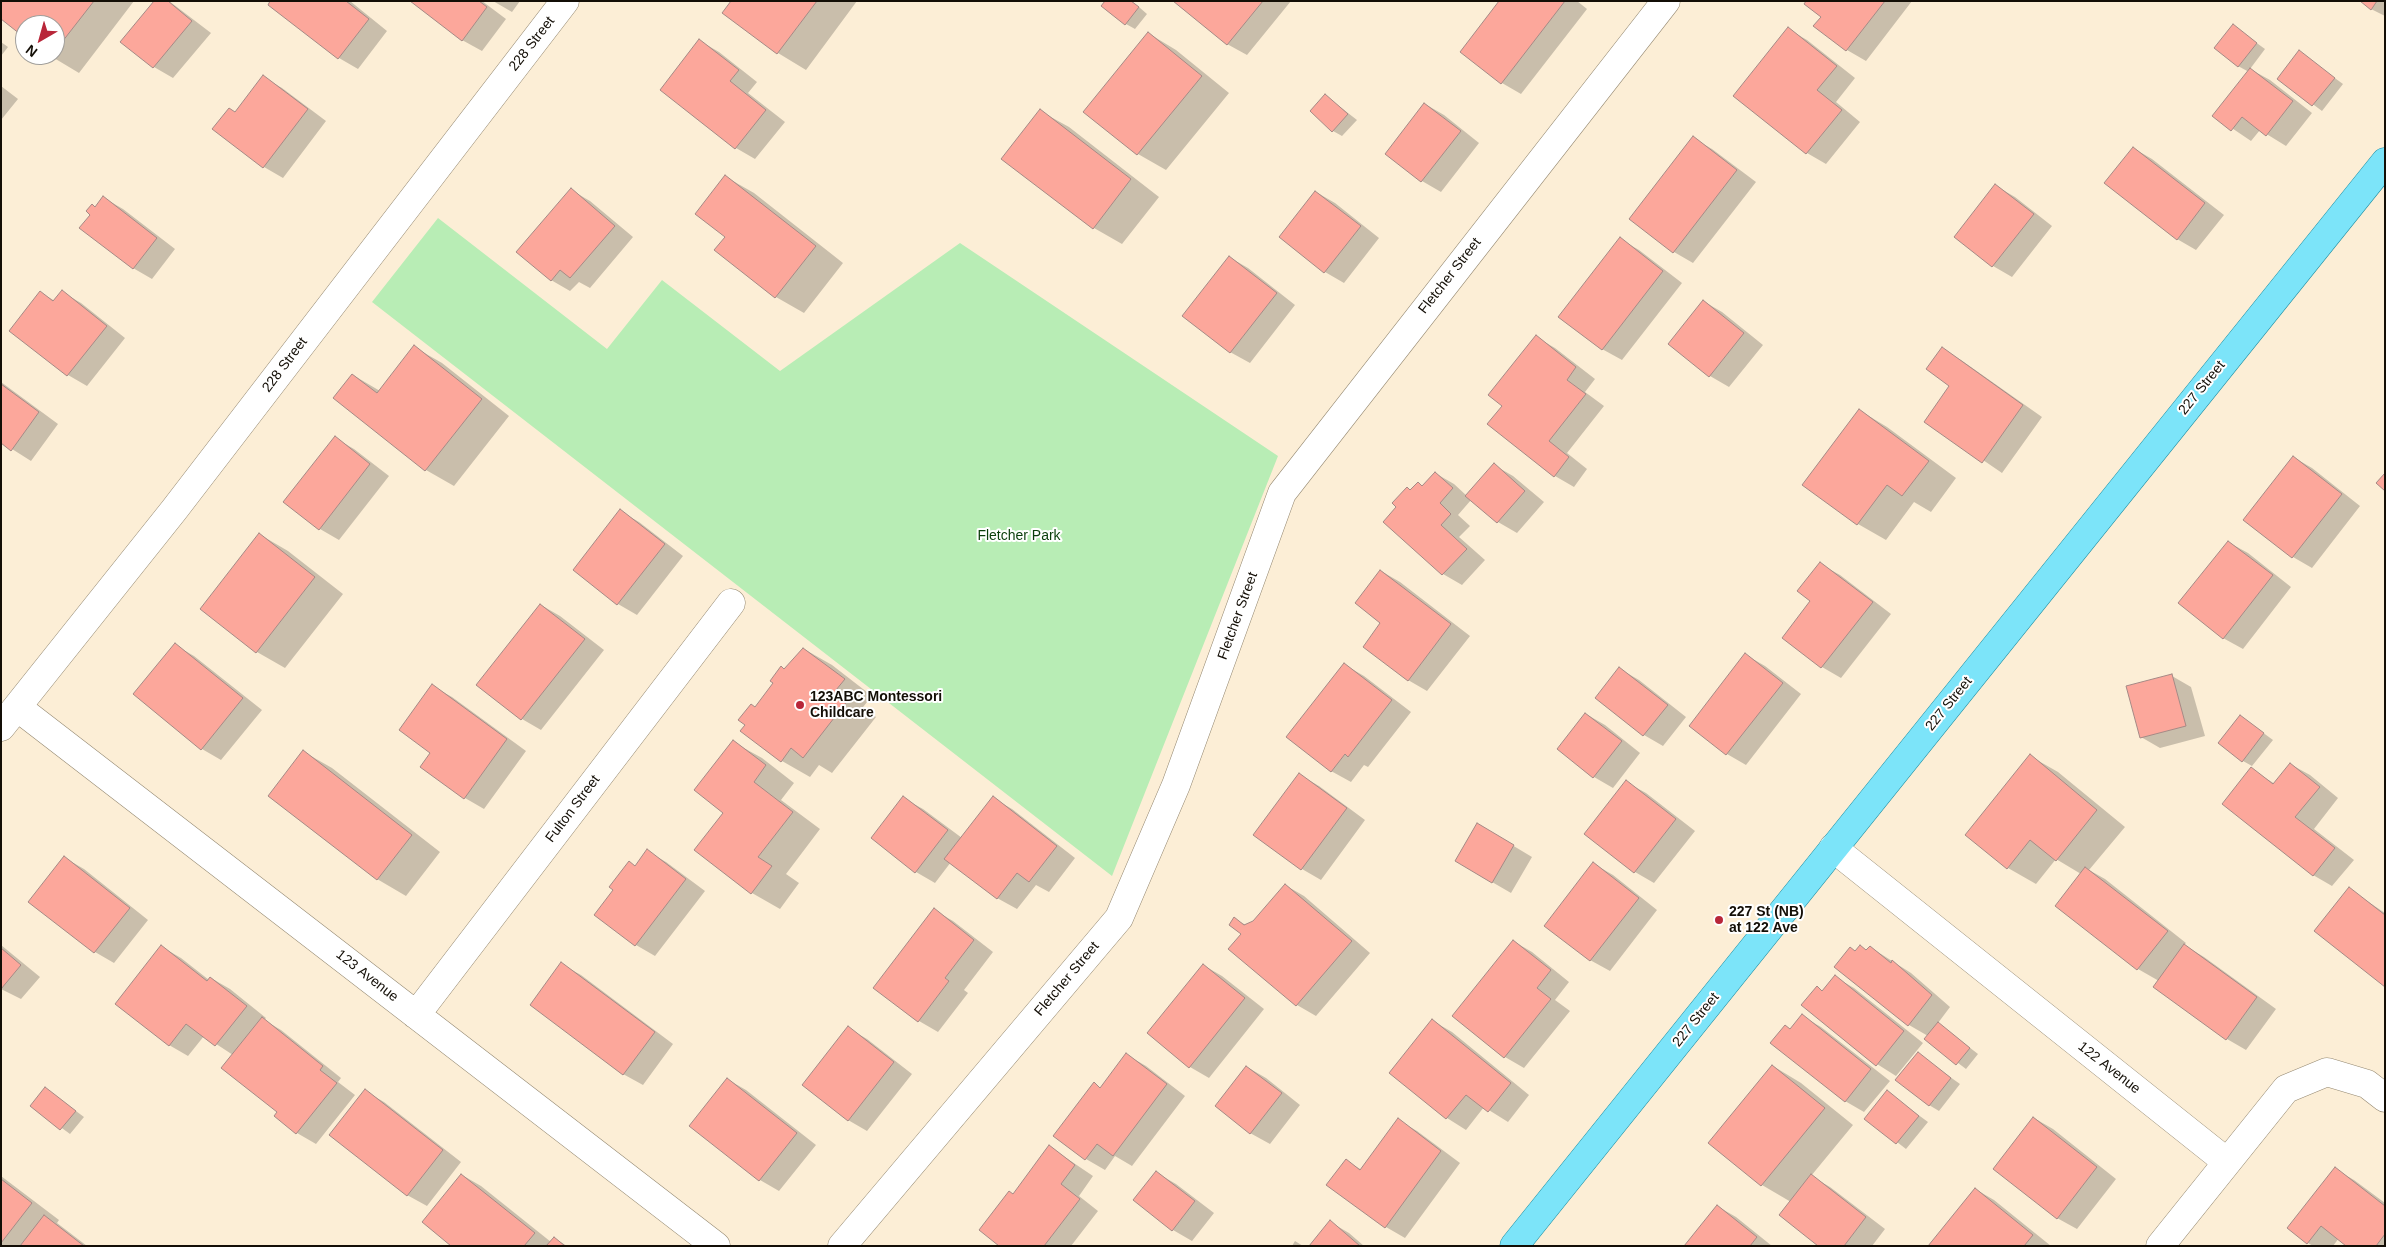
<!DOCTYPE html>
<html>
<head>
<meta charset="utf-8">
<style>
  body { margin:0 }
  #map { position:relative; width:2386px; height:1247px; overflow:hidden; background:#fceed6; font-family:Arial,sans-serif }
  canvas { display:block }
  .frame { position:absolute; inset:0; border:2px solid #130e06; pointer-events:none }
  .north { position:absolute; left:15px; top:15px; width:50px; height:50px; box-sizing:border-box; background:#fff; border:1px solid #a19f9b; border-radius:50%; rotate:218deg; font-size:14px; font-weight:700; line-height:20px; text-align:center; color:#130e06 }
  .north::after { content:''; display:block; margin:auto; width:18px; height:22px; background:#b82639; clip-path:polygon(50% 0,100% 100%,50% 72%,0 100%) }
</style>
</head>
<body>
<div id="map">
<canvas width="2386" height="1247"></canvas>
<div class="frame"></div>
<div class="north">N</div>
</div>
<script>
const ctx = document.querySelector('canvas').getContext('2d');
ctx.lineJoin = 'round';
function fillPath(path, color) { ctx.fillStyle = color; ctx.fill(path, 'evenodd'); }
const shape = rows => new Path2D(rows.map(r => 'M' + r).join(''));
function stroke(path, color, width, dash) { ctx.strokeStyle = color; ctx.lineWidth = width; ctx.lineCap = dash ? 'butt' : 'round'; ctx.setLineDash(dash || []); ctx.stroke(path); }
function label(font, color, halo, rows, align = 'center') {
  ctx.font = font + ' Arial,sans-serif'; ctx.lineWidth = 4; ctx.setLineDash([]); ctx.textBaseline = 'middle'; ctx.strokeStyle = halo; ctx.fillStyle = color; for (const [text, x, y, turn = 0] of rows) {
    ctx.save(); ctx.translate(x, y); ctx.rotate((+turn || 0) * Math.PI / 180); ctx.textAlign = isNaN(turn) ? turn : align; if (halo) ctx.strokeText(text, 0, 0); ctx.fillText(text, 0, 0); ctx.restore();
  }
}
fillPath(shape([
  [438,218,607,349,662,280,780,371,960,243,1278,456,1112,876,372,302]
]), '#b8edb5');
fillPath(shape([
  [1,1,134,1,79,73,49,55,55,55,55,25,25,25,25,36],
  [156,1,169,1,211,33,173,78,154,67,122,42],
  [272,1,350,1,387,31,358,69,339,58],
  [412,1,482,1,506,19,482,51,462,40],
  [493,1,520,1,512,12],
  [733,1,857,1,806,70,778,53,724,13],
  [1106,1,1132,1,1147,14,1135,29,1126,24],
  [1175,1,1291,1,1247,55,1227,44],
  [1501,1,1577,1,1587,9,1521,94,1502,83],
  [1807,1,1912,1,1866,61,1847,50,1815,25,1822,16],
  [2362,1,2385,1,2385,16,2371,9],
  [2233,26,2265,49,2250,69,2270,80,2312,113,2286,146,2260,130,2251,141,2214,116,2249,72,2238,66],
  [1788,29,1807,40,1855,78,1836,102,1860,122,1826,164,1807,153],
  [1148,33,1176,50,1229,93,1166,170,1138,154],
  [700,41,719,52,757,82,748,93,785,122,755,159,736,148,661,89],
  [1,42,8,47,1,56],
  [2299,52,2343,84,2322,111,2278,78],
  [263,77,282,88,326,121,283,178,264,167,236,113],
  [1,86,18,99,1,120],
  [1326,96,1357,120,1342,136,1333,131],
  [1425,104,1444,115,1479,143,1441,192,1422,181,1386,153],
  [1040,111,1069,127,1159,197,1122,244,1094,228,1003,159],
  [1693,138,1712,149,1756,182,1693,263,1674,252,1631,219],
  [2133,148,2152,159,2224,215,2196,250,2177,239],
  [726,177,754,193,843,263,804,313,776,297,726,237],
  [1996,186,2015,197,2052,226,2012,277,1993,266,1956,237],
  [571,190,590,201,633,237,590,288,579,282,570,291,551,280],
  [1316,192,1335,203,1379,238,1344,283,1325,272],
  [104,198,123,209,175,249,152,279,133,268],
  [1620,239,1639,250,1682,283,1622,360,1602,349],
  [1229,257,1248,268,1295,305,1250,363,1230,352],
  [62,292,81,303,125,338,87,386,68,375,11,331,41,293,55,301],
  [1703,301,1722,312,1763,345,1729,387,1710,376,1670,344],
  [1536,337,1555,348,1595,379,1585,392,1604,406,1567,453,1587,469,1574,487,1555,476,1504,406],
  [414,347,442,363,509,416,454,486,426,470,353,375,380,391],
  [1942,349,1961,360,2042,417,2002,473,1926,421,1951,385],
  [1,382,58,424,31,461,1,442],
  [1859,410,1887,427,1956,478,1931,512,1914,502,1886,540,1858,524],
  [335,438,354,449,389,476,339,540,320,529],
  [2293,457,2312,468,2360,506,2312,568,2293,557,2244,520],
  [1494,465,1513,476,1544,502,1517,533,1498,522,1471,500,1458,515,1470,526,1459,537,1485,560,1462,585,1443,574,1384,522,1398,507,1407,488,1412,491,1418,484,1423,487,1435,473,1454,484,1467,496],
  [620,511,639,522,683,556,637,615,618,604],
  [259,534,288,551,343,594,285,668,257,652],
  [2228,542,2248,553,2291,587,2243,649,2223,638],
  [1820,564,1840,575,1891,614,1841,678,1822,667,1784,637,1812,601],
  [1381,571,1400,582,1470,636,1427,691,1408,680,1382,623],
  [541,605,560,616,604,650,541,730,522,719,478,684],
  [175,645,194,656,262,710,221,760,202,749],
  [804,649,832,665,872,696,863,707,876,717,832,773,819,765,810,777,782,761,755,708],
  [1746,655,1765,666,1801,694,1746,765,1727,754,1691,725],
  [1345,665,1364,676,1411,712,1368,767,1364,765,1351,782,1331,771],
  [1620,669,1639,680,1686,717,1663,746,1644,735,1597,698],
  [2172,676,2191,687,2205,736,2160,748,2141,737],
  [432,686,452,697,526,751,484,809,465,798,432,753],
  [1586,714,1605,725,1640,753,1613,788,1594,777,1558,749],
  [2240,716,2273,740,2252,766,2243,761],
  [733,742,762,758,794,783,781,800,820,829,786,874,799,883,780,909,752,893,725,812],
  [304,752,332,768,440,852,406,896,377,879],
  [2030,756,2058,772,2125,827,2089,870,2105,879,2186,943,2184,945,2204,957,2276,1009,2246,1050,2227,1039,2154,987,2159,981,2138,969,2057,906,2081,874,2056,859,2036,884,2008,868],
  [2290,764,2310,775,2338,798,2314,829,2354,860,2332,886,2313,875,2251,769,2275,784],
  [1300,775,1319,786,1365,820,1321,880,1302,869,1255,835],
  [1626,782,1646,793,1695,831,1654,883,1635,872],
  [903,798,923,809,962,838,993,798,1012,809,1075,858,1049,892,1036,885,1017,909,997,898,951,862,935,883,916,872],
  [1497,836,1532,857,1511,893,1492,882],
  [647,851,666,862,705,891,655,956,636,945,636,866],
  [65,858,84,869,148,920,114,963,95,952],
  [1594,864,1613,875,1657,910,1610,971,1590,960],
  [1285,885,1304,896,1370,953,1316,1016,1297,1005,1230,949,1242,934,1235,919,1246,925,1254,922],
  [2349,889,2385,913,2385,985],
  [934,910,953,921,993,952,964,990,968,993,938,1032,919,1021],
  [1513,941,1532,952,1569,982,1555,1000,1570,1011,1524,1068,1505,1057],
  [1,945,40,977,21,999,1,989],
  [162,947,181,958,209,980,211,978,230,989,266,1018,264,1020,281,1030,341,1078,338,1082,355,1095,316,1144,297,1133,233,1055,204,1036,188,1056,169,1045],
  [1870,947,1911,973,1950,1007,1938,1023,1978,1054,1966,1069,1925,1038,1928,1036,1909,1025,1850,948,1856,952,1868,951],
  [561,964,581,975,673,1044,643,1085,623,1074],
  [1203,965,1222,976,1264,1009,1209,1078,1190,1067],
  [1835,977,1854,988,1923,1043,1896,1076,1877,1064,1817,988,1823,991],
  [1802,1016,1821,1027,1890,1081,1864,1112,1845,1101,1790,1030],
  [1433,1021,1452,1032,1529,1095,1508,1122,1484,1107,1466,1130,1447,1118,1391,1073],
  [848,1028,867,1039,912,1074,867,1131,848,1120],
  [1918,1054,1960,1084,1939,1111,1929,1105],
  [1127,1055,1146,1066,1185,1096,1132,1166,1115,1156,1105,1170,1086,1159,1094,1084,1101,1088],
  [1773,1066,1801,1083,1853,1125,1811,1176,1830,1187,1885,1229,1872,1246,1820,1246,1791,1202,1762,1185,1710,1143],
  [1247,1067,1266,1078,1300,1105,1270,1144,1250,1133],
  [727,1079,746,1090,816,1145,779,1191,760,1180,691,1126],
  [45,1088,84,1117,70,1134,32,1106],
  [365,1091,384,1102,461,1162,427,1206,407,1195],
  [1887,1092,1928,1122,1906,1149,1866,1118],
  [2034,1118,2053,1129,2116,1179,2077,1229,2057,1218],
  [1398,1120,1417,1131,1460,1163,1405,1238,1386,1227,1328,1185,1346,1161,1362,1170],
  [1050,1147,1093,1176,1079,1196,1098,1211,1071,1246,1001,1246,1013,1195],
  [2335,1169,2354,1180,2385,1203,2385,1246,2348,1246,2339,1238,2333,1246,2313,1246,2308,1243],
  [1157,1173,1176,1184,1214,1213,1192,1241,1173,1230],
  [462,1175,481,1186,551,1242,554,1238,567,1246,453,1246],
  [1,1176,59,1220,57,1223,87,1246,1,1246],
  [1975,1189,1994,1200,2051,1246,1929,1246],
  [1717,1206,1736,1217,1772,1246,1686,1246],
  [1330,1222,1349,1233,1364,1246,1311,1246],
  [1295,1241,1303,1246,1292,1246]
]), '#0003');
const building = shape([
  [1,1,94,1,55,51,55,25,25,25,25,38,1,19,1,1],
  [154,1,168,1,192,21,153,68,120,42,154,1],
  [270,1,346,1,369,19,338,59,268,5,270,1],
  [410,1,479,1,487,7,462,41,410,1],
  [731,1,817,1,777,54,722,13,731,1],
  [1105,1,1131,1,1139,7,1125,25,1101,6,1105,1],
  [1173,1,1263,1,1227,45,1173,1],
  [1499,1,1565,1,1501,84,1460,52,1499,1],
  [1806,1,1885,1,1846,51,1813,26,1821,17,1804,4,1806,1],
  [2360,1,2377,1,2371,10,2360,1],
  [2233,24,2257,43,2238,67,2214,48,2233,24],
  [1788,27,1837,66,1817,90,1842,110,1806,154,1733,96,1788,27],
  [1148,32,1202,76,1137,155,1083,112,1148,32],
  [699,39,739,70,730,81,766,110,735,149,660,90,699,39],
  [2299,50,2335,78,2312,106,2277,79,2299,50],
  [2250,68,2293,101,2266,136,2242,117,2231,131,2212,116,2250,68],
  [263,75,308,109,263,168,212,129,229,108,235,112,263,75],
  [1325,94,1348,114,1332,132,1310,111,1325,94],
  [1424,103,1461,131,1421,182,1385,154,1424,103],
  [1040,109,1131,179,1093,229,1001,159,1040,109],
  [1693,136,1737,170,1673,253,1629,219,1693,136],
  [2133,147,2205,203,2177,240,2104,183,2133,147],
  [725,175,816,246,775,298,714,250,725,237,695,214,725,175],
  [1995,184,2034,214,1992,267,1954,237,1995,184],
  [571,188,615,226,570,278,560,270,551,281,516,252,571,188],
  [1315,191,1361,226,1324,273,1279,237,1315,191],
  [103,196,157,238,133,269,79,228,90,215,86,211,92,204,95,207,103,196],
  [1620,237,1663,271,1602,350,1558,317,1620,237],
  [1229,256,1277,293,1230,353,1182,316,1229,256],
  [62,290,107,326,67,376,9,331,40,291,53,301,62,290],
  [1703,300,1744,333,1709,377,1668,344,1703,300],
  [1536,335,1576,367,1567,380,1586,394,1549,441,1569,457,1554,477,1487,424,1502,406,1488,395,1536,335],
  [414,345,482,399,425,471,333,398,352,374,377,393,414,345],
  [1942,347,2023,405,1982,463,1924,422,1949,386,1926,369,1942,347],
  [1,384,39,412,11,451,1,443,1,384],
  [1859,409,1929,461,1902,496,1887,485,1857,525,1802,485,1859,409],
  [335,436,370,464,319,530,283,502,335,436],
  [2293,456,2342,494,2292,558,2243,520,2293,456],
  [1494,463,1525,491,1497,523,1465,496,1494,463],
  [1435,472,1453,488,1440,503,1451,514,1441,525,1467,549,1442,575,1383,522,1396,507,1392,503,1407,487,1410,490,1418,482,1422,486,1435,472],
  [2385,473,2385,491,2376,483,2385,473],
  [620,509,665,544,617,605,573,570,620,509],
  [259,533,315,577,256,653,200,609,259,533],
  [2228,541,2273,575,2223,639,2178,603,2228,541],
  [1820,562,1873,602,1821,668,1782,638,1810,601,1797,591,1820,562],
  [1380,570,1451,624,1408,681,1363,647,1380,623,1355,603,1380,570],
  [540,604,585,639,521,720,476,685,540,604],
  [175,643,243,698,201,750,133,694,175,643],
  [803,648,845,679,836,690,848,700,803,758,791,748,781,762,740,731,745,725,738,720,751,704,755,707,773,683,770,681,781,666,784,669,803,648],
  [1745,653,1783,683,1726,755,1689,726,1745,653],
  [1344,663,1392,700,1348,757,1345,754,1331,772,1286,737,1344,663],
  [1619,667,1668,705,1643,736,1595,698,1619,667],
  [2172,674,2186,726,2140,738,2126,686,2172,674],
  [432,684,507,739,464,799,420,767,430,753,399,730,432,684],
  [1585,713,1622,741,1593,778,1557,749,1585,713],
  [2240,715,2264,733,2242,762,2218,743,2240,715],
  [733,740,766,765,754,782,793,812,758,857,772,866,751,894,694,850,723,813,694,790,733,740],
  [303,750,412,835,377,880,268,796,303,750],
  [2030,754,2097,810,2056,861,2030,840,2007,869,1965,835,2030,754],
  [2290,763,2320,787,2295,817,2335,848,2313,876,2222,804,2251,767,2273,784,2290,763],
  [1299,773,1347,808,1301,870,1253,835,1299,773],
  [1626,780,1676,819,1634,873,1584,834,1626,780],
  [903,796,948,830,915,873,871,838,903,796],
  [993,796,1057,846,1029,882,1017,873,997,899,944,859,993,796],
  [1477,823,1514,845,1492,883,1455,861,1477,823],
  [647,849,686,879,635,946,594,915,613,890,609,887,629,861,635,866,647,849],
  [64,856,130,908,94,953,28,902,64,856],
  [1593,862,1639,898,1590,961,1544,926,1593,862],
  [2085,867,2168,931,2137,970,2055,906,2085,867],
  [1285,884,1352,941,1296,1006,1228,949,1241,934,1229,925,1234,917,1244,925,1253,921,1285,884],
  [2349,887,2385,915,2385,987,2314,931,2349,887],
  [934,908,974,940,945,978,949,981,918,1022,873,988,934,908],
  [1513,940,1551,970,1537,988,1551,999,1504,1058,1452,1016,1513,940],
  [2184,944,2257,997,2226,1040,2153,987,2184,944],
  [161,945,207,981,210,977,247,1006,215,1046,186,1024,169,1046,115,1004,161,945],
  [1860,945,1866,950,1870,946,1891,963,1892,960,1932,995,1908,1026,1834,967,1850,947,1855,951,1860,945],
  [1,948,21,965,1,989,1,948],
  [561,962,655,1032,623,1075,530,1005,561,962],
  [1203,964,1245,998,1189,1068,1147,1033,1203,964],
  [1835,975,1904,1031,1876,1066,1801,1005,1817,986,1822,991,1835,975],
  [1802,1014,1871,1069,1845,1102,1770,1043,1785,1025,1790,1029,1802,1014],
  [262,1017,323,1066,320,1070,337,1083,296,1134,274,1116,277,1112,221,1068,262,1017],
  [1432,1019,1511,1083,1488,1112,1466,1095,1446,1119,1389,1073,1432,1019],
  [1938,1022,1970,1048,1956,1065,1924,1039,1938,1022],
  [848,1026,894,1062,848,1121,802,1085,848,1026],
  [1918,1052,1951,1078,1929,1106,1895,1080,1918,1052],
  [1126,1053,1167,1084,1113,1156,1097,1144,1085,1160,1053,1136,1094,1082,1100,1088,1126,1053],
  [1772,1065,1825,1108,1761,1186,1708,1143,1772,1065],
  [1246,1066,1282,1093,1250,1134,1215,1106,1246,1066],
  [727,1078,797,1133,759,1181,689,1126,727,1078],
  [45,1087,76,1111,60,1130,30,1106,45,1087],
  [365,1089,443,1150,407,1196,329,1135,365,1089],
  [1887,1090,1919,1116,1896,1144,1864,1119,1887,1090],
  [2033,1117,2097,1167,2057,1219,1993,1169,2033,1117],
  [1398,1118,1441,1151,1385,1228,1326,1185,1346,1159,1360,1170,1398,1118],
  [1049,1145,1075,1165,1061,1184,1080,1199,1044,1246,999,1246,979,1230,1009,1191,1013,1194,1049,1145],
  [2335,1167,2385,1206,2385,1234,2376,1246,2346,1246,2321,1226,2307,1244,2287,1228,2335,1167],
  [1156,1171,1195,1201,1172,1231,1133,1200,1156,1171],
  [461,1174,535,1233,524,1246,451,1246,422,1222,461,1174],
  [1811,1174,1866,1217,1844,1246,1818,1246,1779,1215,1811,1174],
  [1,1179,32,1203,1,1243,1,1179],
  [1975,1188,2033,1235,2024,1246,1928,1246,1975,1188],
  [1717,1205,1757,1237,1750,1246,1684,1246,1717,1205],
  [44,1215,84,1246,20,1246,44,1215],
  [1330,1220,1360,1246,1309,1246,1330,1220],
  [554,1237,565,1246,546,1246,554,1237]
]);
fillPath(building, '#fca79b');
stroke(building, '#a58985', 1);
const minor = shape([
  [17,707,716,1246],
  [1,727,174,510,565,1],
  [1833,848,2227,1162],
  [416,1015,731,603],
  [842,1246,1119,918,1176,785,1282,493,1666,1],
  [2160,1246,2286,1089,2327,1072,2367,1084,2385,1098]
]);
const major = shape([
  [1514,1246,2385,162]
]);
stroke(minor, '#948871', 29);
stroke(major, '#1f8da1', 29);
stroke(minor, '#fff', 28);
stroke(major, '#7ce4f9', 28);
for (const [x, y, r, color] of [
  [800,705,5,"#b82639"],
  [1719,920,5,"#b82639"]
]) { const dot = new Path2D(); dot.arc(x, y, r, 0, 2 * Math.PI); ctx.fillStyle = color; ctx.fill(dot); stroke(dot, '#fff', 2); }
label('14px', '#130e06', '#fff', [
  ["228 Street",532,44,-52],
  ["Fletcher Street",1450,276,-52],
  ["228 Street",285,365,-53],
  ["227 Street",2202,388,-51],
  ["Fletcher Street",1238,616,-70],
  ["227 Street",1949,704,-51],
  ["Fulton Street",573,809,-53],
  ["123 Avenue",367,976,38],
  ["Fletcher Street",1067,979,-50],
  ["227 Street",1696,1020,-51],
  ["122 Avenue",2109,1068,38]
]);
label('14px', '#0a3e0b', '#fff', [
  ["Fletcher Park",1019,536]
]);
label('bold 14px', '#130e06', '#fff', [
  ["123ABC Montessori",810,697],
  ["Childcare",810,713],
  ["227 St (NB)",1729,912],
  ["at 122 Ave",1729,928]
], 'left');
</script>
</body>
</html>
